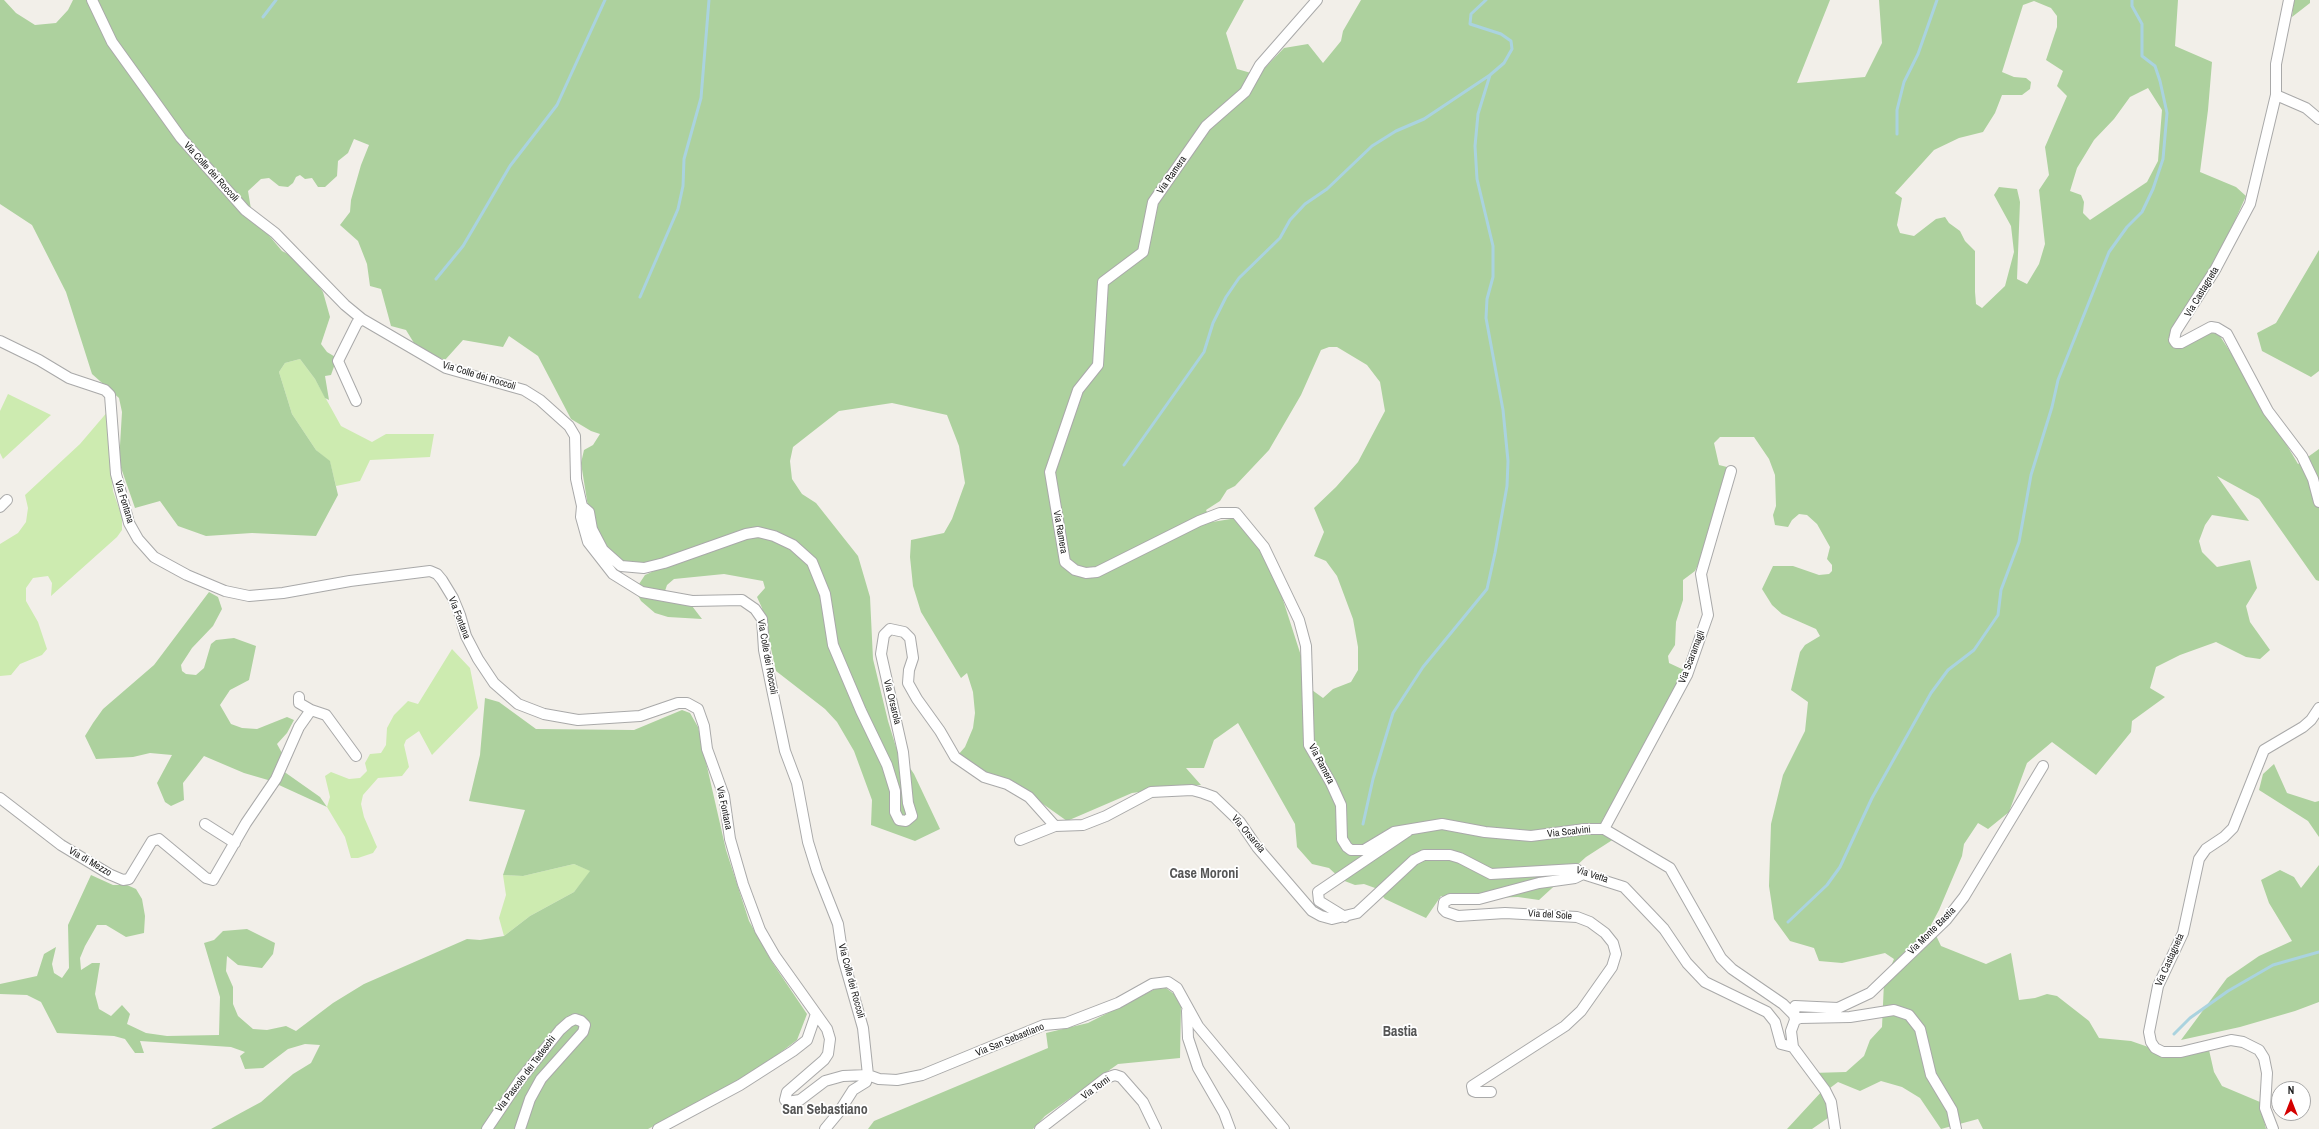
<!DOCTYPE html>
<html>
<head>
<meta charset="utf-8">
<style>
  body { margin:0 }
  #map { position:relative; width:2319px; height:1129px; overflow:hidden; background:#f2efe9; font-family:"Archivo Narrow",sans-serif }
  canvas { display:block }
  .north { position:absolute; left:2271px; top:1081px; width:40px; height:40px; box-sizing:border-box; background:#fff; border:1px solid #a7a7a7; border-radius:50%; rotate:0deg; font-size:11px; font-weight:700; line-height:16px; text-align:center; color:#222 }
  .north::after { content:''; display:block; margin:auto; width:14px; height:18px; background:#d40000; clip-path:polygon(50% 0,100% 100%,50% 72%,0 100%) }
</style>
</head>
<body>
<div id="map">
<canvas width="2319" height="1129"></canvas>
<div class="north">N</div>
</div>
<script>
const ctx = document.querySelector('canvas').getContext('2d');
ctx.lineJoin = 'round';
function fillPath(path, color) { ctx.fillStyle = color; ctx.fill(path, 'evenodd'); }
const shape = rows => new Path2D(rows.map(r => 'M' + r).join(''));
function stroke(path, color, width, dash) { ctx.strokeStyle = color; ctx.lineWidth = width; ctx.lineCap = dash ? 'butt' : 'round'; ctx.setLineDash(dash || []); ctx.stroke(path); }
function label(font, color, halo, rows, align = 'center') {
  ctx.font = font + ' "Archivo Narrow",sans-serif'; ctx.lineWidth = 3.5; ctx.setLineDash([]); ctx.textBaseline = 'middle'; ctx.strokeStyle = halo; ctx.fillStyle = color; for (const [text, x, y, turn = 0] of rows) {
    ctx.save(); ctx.translate(x, y); ctx.rotate((+turn || 0) * Math.PI / 180); ctx.textAlign = isNaN(turn) ? turn : align; if (halo) ctx.strokeText(text, 0, 0); ctx.fillText(text, 0, 0); ctx.restore();
  }
}
fillPath(shape([
  [300,359,315,379,341,426,372,442,386,434,434,434,430,457,370,460,360,481,336,486,330,462,316,450,292,414,279,372,285,363],
  [8,394,51,415,3,459,0,453,0,411],
  [109,410,109,447,113,491,122,517,122,530,117,537,51,596,52,583,48,576,33,578,26,588,26,601,38,622,47,649,42,655,20,664,11,675,0,676,0,544,18,533,26,522,28,508,25,495,80,444],
  [452,649,470,668,478,708,432,755,419,731,406,740,404,745,409,767,402,776,378,778,363,795,361,804,364,817,377,847,373,853,358,858,351,858,345,837,327,807,330,797,325,776,331,772,349,779,360,778,367,771,365,763,370,754,381,753,386,745,387,728,394,715,408,701,418,704],
  [574,864,591,871,574,892,530,916,504,936,499,918,506,895,503,875,523,876]
]), '#cdebb0');
fillPath(shape([
  [0,0,4,0,16,13,35,25,56,23,68,10,73,0,1244,0,1226,33,1237,69,1258,75,1284,48,1308,44,1323,63,1341,41,1343,31,1361,0,1830,0,1797,83,1865,77,1882,43,1879,0,2178,0,2175,46,2212,62,2208,110,2200,172,2236,187,2246,196,2201,296,2168,339,2185,340,2214,327,2246,376,2298,464,2319,449,2319,581,2316,580,2259,499,2217,476,2249,521,2212,515,2205,525,2199,541,2202,552,2217,567,2250,560,2257,588,2246,606,2250,622,2270,650,2260,659,2246,657,2216,642,2180,655,2156,667,2150,688,2165,697,2132,721,2131,732,2096,775,2052,742,2027,763,2009,812,1988,829,1978,823,1964,844,1962,856,1939,910,1931,925,1941,946,1986,964,2011,953,2019,1000,2035,998,2047,994,2057,996,2089,1021,2099,1038,2131,1041,2154,1049,2209,1050,2214,1072,2222,1086,2260,1102,2266,1129,1983,1129,1978,1119,1941,1129,1920,1098,1902,1087,1881,1081,1860,1091,1838,1082,1830,1088,1838,1111,1812,1129,1787,1129,1823,1090,1812,1073,1846,1072,1864,1056,1870,1040,1882,1027,1884,982,1894,959,1885,953,1842,963,1819,961,1814,948,1790,941,1774,919,1769,886,1771,824,1783,775,1805,731,1807,712,1808,702,1791,690,1800,652,1805,645,1820,636,1816,629,1782,614,1772,605,1762,589,1773,566,1793,566,1819,575,1829,574,1832,571,1832,565,1827,559,1830,547,1817,524,1807,515,1799,514,1792,520,1788,527,1775,525,1773,515,1776,506,1775,475,1769,459,1754,437,1720,437,1714,443,1719,465,1727,467,1727,498,1719,523,1695,571,1683,580,1683,600,1676,622,1675,645,1668,656,1669,663,1684,670,1682,679,1611,814,1604,817,1600,826,1617,837,1586,857,1539,900,1518,897,1454,899,1441,896,1426,918,1385,899,1375,888,1364,884,1355,885,1342,880,1329,868,1312,864,1297,847,1295,824,1238,723,1214,740,1204,768,1186,768,1201,785,1190,785,1132,793,1067,821,1012,782,960,763,958,755,965,747,973,728,975,713,973,692,967,673,961,678,921,612,913,586,910,557,911,540,944,533,952,519,965,483,959,446,947,415,892,403,839,411,793,447,790,461,792,479,802,494,816,503,858,556,870,597,873,659,888,721,896,747,914,774,940,829,915,841,871,825,872,800,854,751,837,722,825,709,776,671,762,608,757,597,765,588,763,581,724,574,674,579,667,585,664,594,692,606,702,619,668,617,655,613,641,601,635,590,645,575,663,567,625,565,608,549,589,513,581,463,584,450,593,445,600,434,591,431,571,419,538,356,509,336,503,347,463,340,445,360,431,354,414,343,406,330,391,326,381,289,370,286,367,264,358,241,340,225,350,212,351,200,361,165,369,145,354,139,348,153,338,161,337,176,325,187,318,187,312,178,305,179,300,175,296,177,293,183,288,187,279,186,269,178,261,179,248,191,252,215,282,251,292,256,315,280,323,292,330,317,321,344,327,352,337,358,331,375,325,376,329,400,325,398,315,379,300,359,285,363,279,372,292,414,316,450,330,461,338,495,316,536,252,533,206,536,178,526,160,501,135,508,119,462,122,412,119,398,92,374,66,292,32,225,0,204],
  [2034,1,2051,8,2057,16,2057,27,2046,60,2063,71,2057,86,2067,96,2045,147,2049,175,2039,190,2045,244,2039,264,2027,284,2017,279,2020,202,2017,189,1999,187,1994,195,2011,226,2014,252,2005,286,1982,308,1976,304,1975,292,1975,251,1965,241,1960,231,1949,223,1945,217,1936,219,1914,236,1900,233,1897,225,1902,198,1895,193,1934,150,1959,138,1983,132,1995,113,2002,95,2022,95,2030,89,2031,82,2026,78,2014,77,2002,72,2023,5],
  [2148,88,2162,110,2158,161,2147,182,2090,220,2083,213,2084,202,2081,195,2070,191,2077,168,2094,140,2114,119,2130,97],
  [1329,347,1337,347,1367,365,1380,382,1385,411,1358,462,1336,487,1314,508,1324,532,1314,556,1326,561,1337,576,1353,619,1358,647,1358,670,1351,682,1333,689,1323,698,1312,690,1275,575,1263,552,1237,518,1212,522,1206,510,1220,501,1227,490,1235,486,1269,450,1301,395,1321,350],
  [2294,0,2310,0,2310,3,2292,17],
  [2319,250,2319,371,2311,377,2262,351,2257,333,2276,323],
  [209,592,218,597,222,609,213,626,192,648,181,665,182,671,186,674,196,675,204,668,211,644,216,640,234,638,256,646,249,680,230,690,220,705,231,724,242,728,257,729,287,717,294,720,287,733,277,744,282,753,276,766,320,797,327,807,268,780,244,773,204,756,183,783,184,800,171,806,165,802,157,783,172,755,150,753,133,757,96,759,85,736,93,723,103,709,154,665],
  [485,698,499,702,536,729,634,730,682,710,690,713,698,727,726,850,749,921,772,962,807,1014,797,1040,773,1058,728,1088,648,1129,211,1129,261,1102,293,1074,311,1063,320,1045,305,1044,288,1049,263,1068,245,1069,240,1056,245,1052,231,1047,140,1041,144,1053,135,1053,125,1039,114,1036,57,1033,41,1002,27,995,0,994,0,984,37,976,44,954,56,947,52,964,54,973,62,978,69,968,68,925,91,875,113,885,127,885,136,889,142,899,145,916,144,933,126,937,106,925,97,925,85,946,80,958,81,970,92,963,100,963,95,994,99,1009,111,1016,122,1005,130,1014,127,1024,146,1033,167,1036,219,1035,220,997,204,943,214,940,223,931,247,929,275,943,273,954,262,968,238,965,227,956,226,971,233,987,233,1004,238,1016,253,1029,267,1030,286,1026,296,1031,333,1003,364,984,467,939,480,940,504,936,530,916,574,892,590,871,574,864,523,876,503,875,525,810,469,801,480,755],
  [2274,764,2287,793,2315,802,2319,801,2319,837,2308,821,2259,790,2263,774],
  [2319,865,2319,1002,2295,1011,2240,1027,2181,1040,2227,978,2259,956,2292,941,2269,903,2261,880,2280,870,2294,877,2301,888],
  [1166,988,1174,994,1181,1006,1180,1058,1118,1064,1045,1116,1033,1129,868,1129,874,1121,1048,1048,1046,1033,1088,1023,1155,989]
]), '#add19e');
stroke(shape([
  [263,17,276,0],
  [1897,134,1897,110,1904,82,1918,54,1937,0],
  [436,279,463,246,510,166,557,105,605,0],
  [640,297,678,209,683,186,684,159,701,98,709,0],
  [1124,465,1204,352,1213,323,1226,297,1239,278,1280,238,1290,220,1305,204,1327,189,1372,146,1396,131,1424,119,1490,75,1504,63,1512,49,1511,41,1501,34,1470,24,1471,14,1486,0],
  [1363,824,1373,779,1393,713,1423,667,1487,589,1495,553,1507,486,1508,461,1503,410,1486,318,1487,299,1493,277,1493,246,1477,179,1475,146,1478,114,1490,75],
  [1788,922,1827,885,1840,867,1872,798,1931,693,1948,670,1974,650,1998,615,2001,590,2019,542,2031,475,2052,407,2058,380,2109,252,2127,227,2142,212,2153,189,2163,159,2167,113,2160,81,2155,66,2142,56,2142,24,2132,6,2132,0],
  [2174,1034,2190,1018,2228,991,2273,965,2319,952]
]), '#aad3df', 3);
const minor = shape([
  [92,0,112,42,181,138,245,210,275,233,345,305,362,319,446,368,524,390,540,400,569,426,575,436,576,479,582,506,581,517,588,542,613,574,642,592,692,601,742,600,755,609,762,619,764,650,773,694,785,751,797,783,808,842,817,871,838,924,843,958,863,1028,868,1075,866,1082,853,1090,839,1112,825,1129],
  [1317,0,1260,65,1245,92,1206,126,1153,202,1143,252,1103,282,1098,365,1078,390,1050,472,1065,562,1075,570,1086,573,1097,572,1199,521,1220,513,1236,513,1264,547,1299,620,1306,646,1309,745,1331,783,1341,805,1342,839,1347,847,1351,850,1364,850,1394,832,1442,824,1485,832,1531,836,1585,829,1604,829,1670,868,1721,958,1732,969,1783,1004,1794,1015,1795,1020],
  [2289,0,2276,64,2276,95,2250,204,2215,270,2176,331,2174,340,2176,343,2181,343,2211,327,2217,328,2227,334,2268,411,2302,456,2313,479,2319,502],
  [2276,95,2306,108,2319,119],
  [0,341,39,360,69,378,105,390,110,395,116,474,129,523,138,539,154,557,187,575,225,591,249,596,283,593,350,581,430,571,437,574,442,580,453,598,460,615,466,636,478,659,494,683,518,704,544,714,578,720,640,716,678,703,687,703,698,709,704,726,707,749,724,796,730,839,743,884,760,930,775,956,827,1029,830,1039,828,1054,824,1060,787,1092,785,1100,787,1102,800,1100,825,1081,843,1076,868,1075,879,1079,897,1080,922,1075,1044,1025,1066,1023,1118,1003,1152,984,1168,982,1177,988,1198,1026,1284,1129],
  [356,401,338,361,357,323,362,319],
  [582,506,589,512,592,529,603,550,621,566,644,568,664,563,746,534,758,532,774,536,793,545,812,562,825,594,833,645,861,711,887,765,895,791,895,812,899,820,906,821,912,816,908,803,903,752,881,654,884,635,890,629,904,632,910,638,913,658,909,670,908,683,917,699,940,731,955,757,984,777,1007,784,1029,797,1055,826,1083,825,1106,816,1151,792,1192,790,1203,793,1214,797,1240,822,1257,847,1312,911,1321,916,1332,919,1357,913,1414,860,1424,855,1450,855,1460,858,1491,874,1576,869,1583,874,1624,887,1664,929,1687,963,1705,982,1767,1012,1775,1022,1781,1044,1793,1047],
  [0,507,7,500],
  [299,697,299,703,311,710],
  [0,798,61,845,109,874,123,880,129,879,152,841,159,839,206,878,213,880,246,823,276,779,299,727,311,710,326,715,356,756],
  [205,824,235,843],
  [1604,829,1687,675,1708,615,1701,574,1731,471],
  [1020,840,1055,826],
  [1345,917,1319,901,1318,892,1408,831],
  [1187,1011,1188,1038,1198,1068,1224,1113,1230,1129],
  [1794,1015,1795,1006,1838,1008,1870,993,1946,920,1964,897,2043,766],
  [1795,1020,1800,1018,1850,1017,1894,1010,1909,1015,1920,1029,1931,1075,1952,1110,1956,1129],
  [1795,1020,1791,1031,1793,1047,1825,1090,1831,1102,1835,1129],
  [1491,1092,1476,1092,1473,1091,1472,1086,1565,1026,1581,1011,1612,967,1616,954,1613,943,1605,933,1590,922,1577,917,1505,913,1458,916,1446,912,1443,909,1444,902,1450,899,1479,899,1539,883,1575,878,1583,874],
  [487,1129,520,1080,560,1030,569,1022,575,1019,581,1021,585,1025,583,1032,541,1079,530,1099,520,1129],
  [658,1129,740,1085,793,1051,807,1040,816,1014],
  [1040,1129,1106,1078,1115,1075,1121,1077,1143,1102,1156,1129],
  [2273,1129,2265,1108,2267,1073,2264,1058,2259,1050,2243,1042,2231,1040,2181,1052,2163,1052,2155,1048,2151,1042,2149,1032,2158,986,2183,933,2199,859,2206,849,2224,837,2233,828,2264,750,2303,727,2311,720,2319,708]
]);
stroke(minor, '#a9a9a9', 12);
stroke(minor, '#fff', 10);
label('10px', '#222', '#fff', [
  ["Via Colle dei Roccoli",211,172,48],
  ["Via Ramera",1172,175,-55],
  ["Via Castagneta",2202,292,-59],
  ["Via Colle dei Roccoli",479,376,17],
  ["Via Fontana",124,502,73],
  ["Via Ramera",1060,532,80],
  ["Via Fontana",459,618,69],
  ["Via Colle dei Roccoli",767,657,80],
  ["Via Scaramagli",1692,657,-69],
  ["Via Orsarola",892,702,76],
  ["Via Ramera",1321,764,62],
  ["Via Fontana",724,808,78],
  ["Via Scalvini",1569,832,-6],
  ["Via Orsarola",1248,834,50],
  ["Via di Mezzo",90,862,30],
  ["Via Vetta",1592,875,18],
  ["Via del Sole",1550,915,4],
  ["Via Monte Bastia",1932,931,-45],
  ["Via Castagneta",2170,960,-66],
  ["Via Colle dei Roccoli",851,981,75],
  ["Via San Sebastiano",1010,1040,-22],
  ["Via Pascolo dei Tedeschi",526,1074,-53],
  ["Via Torni",1096,1088,-36]
]);
label('bold 14px', '#555', '#fff', [
  ["Case Moroni",1204,874],
  ["Bastia",1400,1032],
  ["San Sebastiano",825,1110]
]);
</script>
</body>
</html>
